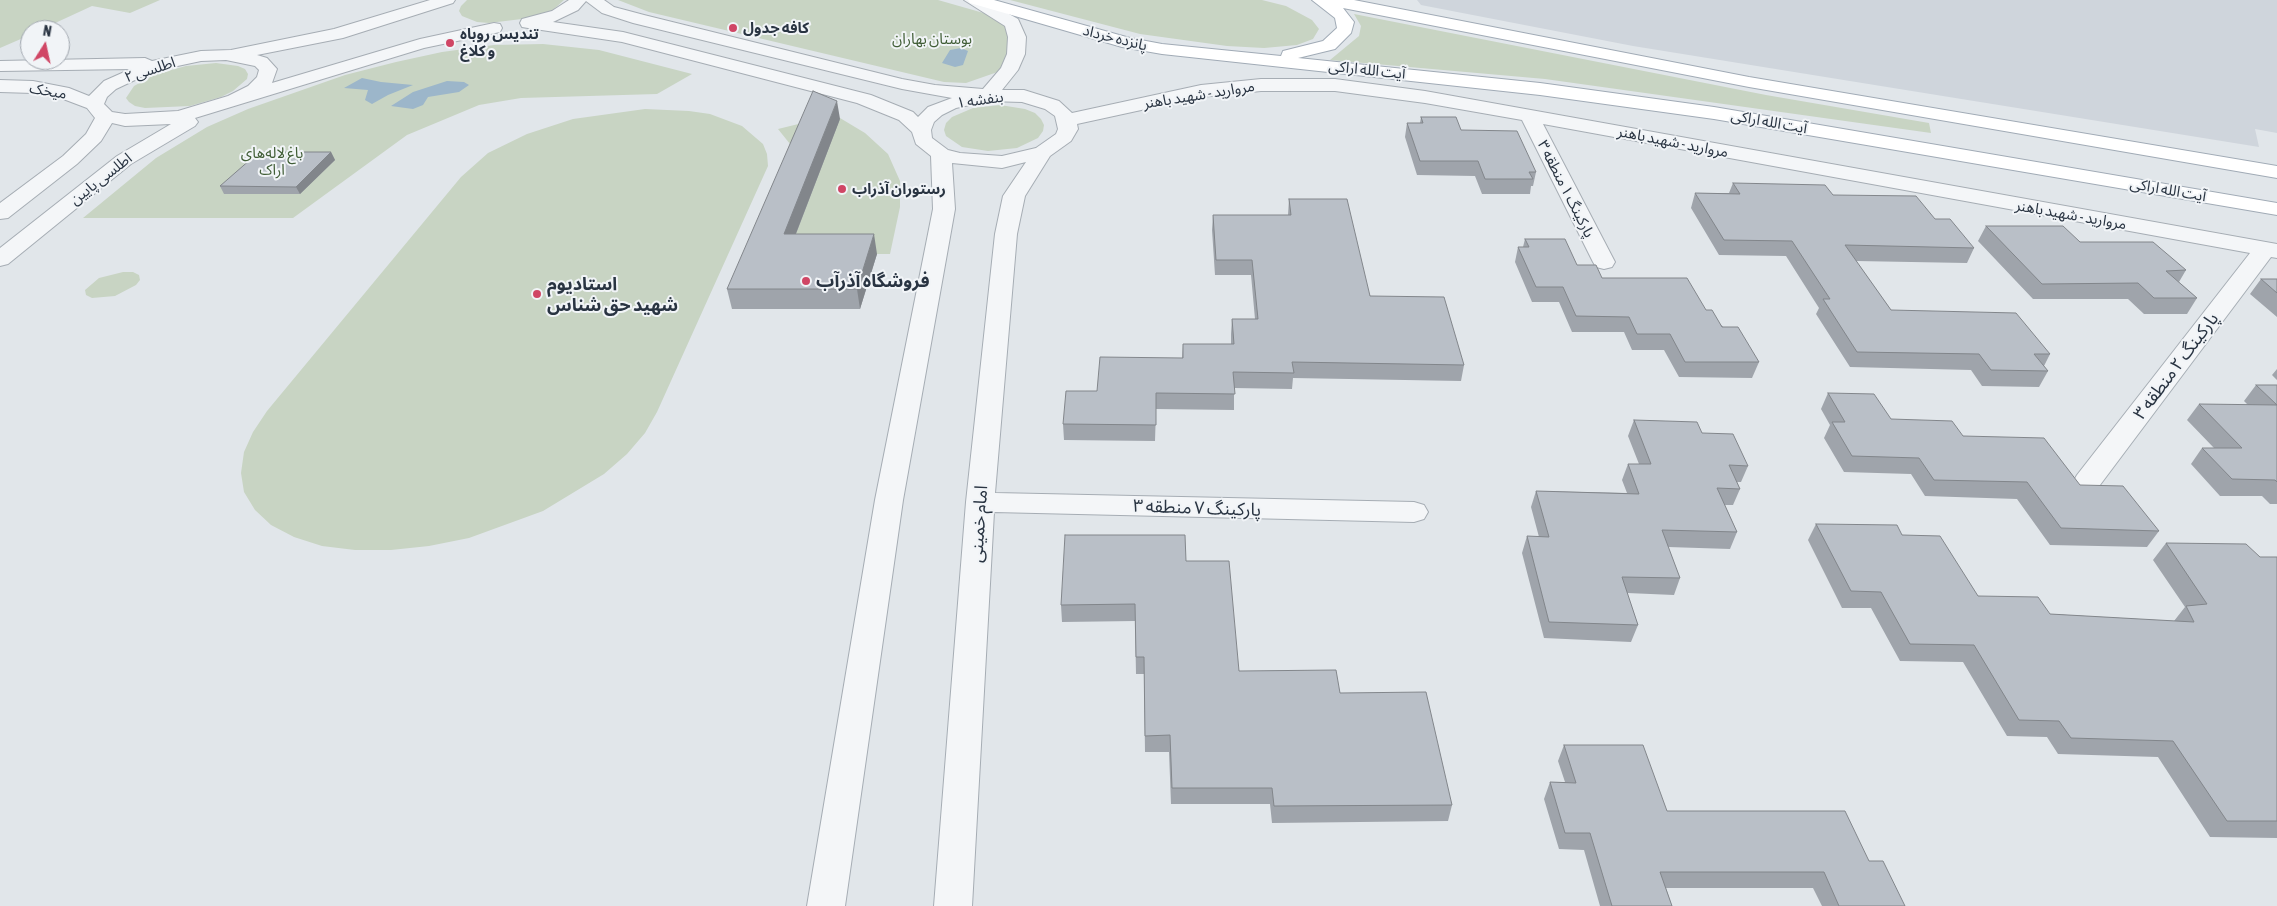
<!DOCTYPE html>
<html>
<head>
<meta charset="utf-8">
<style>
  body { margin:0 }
  #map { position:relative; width:2277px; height:906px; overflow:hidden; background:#e1e6ea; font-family:"Asap Condensed",sans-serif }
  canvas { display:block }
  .north { position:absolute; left:20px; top:20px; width:50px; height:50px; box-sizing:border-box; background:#f1f4f7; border:1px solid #a1a7af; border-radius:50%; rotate:10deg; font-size:14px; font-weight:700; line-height:20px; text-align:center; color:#293442 }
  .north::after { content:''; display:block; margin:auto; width:18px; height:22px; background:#d04665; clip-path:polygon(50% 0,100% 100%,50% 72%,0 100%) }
</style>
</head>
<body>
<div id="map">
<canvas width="2277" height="906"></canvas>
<div class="north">N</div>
</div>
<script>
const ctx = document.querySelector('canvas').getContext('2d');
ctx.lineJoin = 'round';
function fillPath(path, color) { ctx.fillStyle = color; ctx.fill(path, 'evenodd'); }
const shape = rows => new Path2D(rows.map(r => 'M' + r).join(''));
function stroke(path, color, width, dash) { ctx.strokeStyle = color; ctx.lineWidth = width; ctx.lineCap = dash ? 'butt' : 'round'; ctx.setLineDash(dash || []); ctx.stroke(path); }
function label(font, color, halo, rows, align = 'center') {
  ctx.font = font + ' "Asap Condensed","Noto Sans Arabic",sans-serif'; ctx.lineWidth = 4; ctx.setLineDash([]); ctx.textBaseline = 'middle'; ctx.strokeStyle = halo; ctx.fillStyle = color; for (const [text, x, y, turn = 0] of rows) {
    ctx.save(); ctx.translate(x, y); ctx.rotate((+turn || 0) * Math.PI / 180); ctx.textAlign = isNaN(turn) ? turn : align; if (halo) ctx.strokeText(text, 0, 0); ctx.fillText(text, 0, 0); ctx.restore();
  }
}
fillPath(shape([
  [1417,0,2277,0,2277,133,2255,129,2259,147,1633,46,1421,5]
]), '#cfd5dc');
fillPath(shape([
  [0,0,160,0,130,13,92,6,40,30,30,30,30,35,0,48],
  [467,0,564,0,553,10,530,18,489,23,477,22,462,16,459,11,461,6],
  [618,0,938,0,994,16,1011,27,1009,68,966,83,944,82,649,12],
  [1010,0,1262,0,1286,6,1312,20,1319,29,1313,39,1297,45,1264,48,1227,46,1140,34],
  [1354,14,1766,95,1929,123,1931,133,1545,79,1330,60,1359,36,1361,26],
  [543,44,599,50,692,74,657,94,521,98,479,105,407,135,293,218,83,218,156,158,207,127,248,109,345,75,396,62,442,52,494,45],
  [216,63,238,66,245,69,248,74,247,79,233,91,221,97,190,106,145,108,135,106,129,102,126,98,134,86,156,74,186,66],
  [1000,105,1025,109,1035,113,1041,119,1044,125,1043,131,1038,138,1017,148,988,151,962,147,946,136,944,130,946,123,952,117,973,108],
  [645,109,689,111,710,114,742,126,763,144,767,154,768,166,657,412,645,433,627,454,604,474,543,511,469,538,429,546,391,550,355,550,322,546,294,537,271,525,255,510,244,492,241,473,244,452,253,432,267,411,461,177,488,153,527,134,573,119],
  [835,115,865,133,888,154,900,181,900,207,890,254,788,254,795,159,790,144,778,129],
  [123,272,133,272,139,275,140,280,136,285,115,296,92,298,86,295,85,290,99,278]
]), '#c8d4c3');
fillPath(shape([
  [961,48,968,51,963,65,955,67,942,63,950,50],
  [362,78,381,82,413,85,388,95,372,104,365,100,368,90,344,88],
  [447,81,464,82,469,85,459,92,428,97,423,105,413,109,391,106,413,92]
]), '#9cb6ca');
const minor = shape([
  [430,0,455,0,453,3,343,38,257,55,267,58,277,69,272,83,420,39,494,23,500,24,502,28,500,32,424,48,195,118,198,122,195,126,131,164,8,264,0,266,0,248,117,156,171,124,125,126,112,123,101,141,77,164,8,218,0,219,0,203,63,156,86,134,95,118,87,108,58,97,33,93,0,92,0,80,33,81,69,88,89,96,104,81,131,69,0,71,0,61,145,58,152,61,201,51,231,50,334,29,430,0],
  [226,60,255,66,259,70,257,77,248,86,228,96,178,111,125,114,112,112,104,104,107,97,116,89,154,71,201,61,226,60],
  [569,0,604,0,614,7,644,15,902,79,935,85,983,89,1001,68,1007,54,1008,37,1005,26,964,0,984,0,1018,19,1026,37,1025,54,1018,70,1002,90,1024,90,1059,101,1072,113,1201,85,1261,79,1335,79,1425,91,2277,244,2277,258,2271,257,2097,489,2087,492,2077,489,2073,482,2077,475,2250,253,1543,124,1615,262,1612,267,1604,269,1596,267,1593,262,1522,120,1425,103,1335,91,1261,91,1201,97,1077,124,1078,129,1071,141,1050,156,1025,196,1017,234,995,493,1414,502,1424,505,1428,512,1424,519,1414,522,994,512,972,906,934,906,966,502,995,234,1003,196,1026,162,1002,168,952,163,955,209,903,500,845,906,807,906,875,500,933,209,931,156,916,144,912,132,899,120,857,103,622,42,528,28,522,27,520,23,522,19,552,11,569,0],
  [586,1,602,13,633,23,902,89,952,98,928,107,918,117,913,112,871,95,623,32,553,22,578,10,586,1],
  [988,101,1022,102,1045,109,1055,116,1058,129,1056,134,1036,148,1002,156,960,153,948,150,932,138,931,130,934,122,942,115,956,108,988,101]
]);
const major = shape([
  [968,0,994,0,1130,38,1162,44,1281,56,1283,51,1323,41,1337,28,1335,18,1312,0,1354,0,1749,77,2277,166,2277,178,1749,87,1343,8,1354,22,1351,33,1335,49,1298,58,1540,83,1714,107,2277,203,2277,215,1714,119,1540,95,1162,54,1122,47,970,3,968,0]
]);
stroke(minor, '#a6adb4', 2);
stroke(major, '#a1abb6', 2);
fillPath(minor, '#f4f6f8');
fillPath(major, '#fff');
fillPath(shape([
  [1421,117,1461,130,1536,172,1533,186,1531,186,1530,194,1482,194,1475,176,1417,175,1405,137,1407,123,1420,123],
  [840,119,796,234,877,254,860,309,732,309,727,289],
  [331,152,335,160,300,194,224,194,220,186],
  [1733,183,1833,195,1935,219,1974,248,1967,263,1856,261,1891,310,2050,354,2044,366,2048,371,2039,387,1982,386,1971,370,1850,367,1816,314,1819,308,1786,256,1719,255,1691,208,1695,193,1729,193],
  [1289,199,1370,296,1464,365,1461,381,1293,378,1292,389,1234,388,1234,410,1156,409,1155,441,1064,440,1063,424,1097,391,1182,358,1183,344,1231,344,1231,334,1232,319,1255,319,1251,275,1215,275,1212,230,1213,215,1288,215],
  [1986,226,2080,242,2186,270,2179,282,2197,298,2187,314,2144,314,2128,299,2033,299,1978,241],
  [1525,239,1602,278,1706,310,1759,362,1752,378,1679,377,1664,350,1632,350,1624,332,1572,332,1559,302,1532,302,1515,262,1518,247,1523,247],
  [2261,279,2277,279,2277,317,2250,294],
  [2277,369,2277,380,2272,375],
  [2256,385,2277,385,2277,504,2270,504,2262,496,2220,496,2191,464,2202,448,2214,448,2187,420,2199,404,2248,405,2244,401],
  [1828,393,1891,419,1963,436,2080,485,2159,531,2147,547,2050,545,2017,499,1925,496,1911,474,1844,472,1824,438,1830,425,1821,409],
  [1634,420,1702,433,1748,466,1741,482,1737,482,1740,489,1733,505,1725,505,1737,532,1730,549,1668,547,1680,578,1674,595,1627,593,1638,625,1631,642,1544,638,1522,553,1527,536,1539,537,1531,507,1536,491,1627,493,1622,480,1628,464,1639,464,1628,436],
  [1816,524,1902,535,1978,596,2050,614,2174,621,2185,607,2153,560,2166,543,2260,557,2277,557,2277,838,2210,837,2158,757,2058,754,2047,737,2007,736,1963,662,1900,661,1871,608,1842,608,1808,540],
  [1186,561,1239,671,1340,693,1452,805,1448,821,1272,823,1270,804,1171,804,1169,752,1145,752,1144,674,1136,674,1135,621,1062,622,1061,605],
  [1564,745,1667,811,1869,861,1905,906,1822,906,1813,888,1666,888,1672,906,1600,906,1584,850,1559,849,1544,799,1550,782,1565,782,1558,761]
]), '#9fa4ab');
fillPath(shape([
  [837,101,840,119,788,254,784,234],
  [331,152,335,160,300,194,296,187],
  [874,234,877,254,860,309,857,289]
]), '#82868b');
const building = shape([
  [813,91,837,101,784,234,874,234,857,289,727,289,813,91],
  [1421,117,1456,117,1461,130,1517,131,1536,172,1529,172,1533,179,1485,179,1478,161,1420,161,1407,123,1423,123,1421,117],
  [259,152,331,152,296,187,220,186,259,152],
  [1733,183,1825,185,1833,195,1916,196,1935,219,1950,219,1974,248,1845,245,1891,310,2016,313,2050,354,2034,354,2048,371,1991,370,1979,354,1857,352,1823,299,1830,299,1792,241,1724,240,1695,193,1740,194,1733,183],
  [1289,199,1347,199,1370,296,1444,297,1464,365,1292,362,1294,373,1233,372,1235,394,1156,393,1156,425,1063,424,1066,391,1097,391,1100,357,1183,358,1183,344,1234,344,1232,319,1258,319,1252,260,1216,260,1213,215,1291,215,1289,199],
  [1986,226,2063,226,2080,242,2153,242,2186,270,2166,271,2197,298,2154,298,2138,283,2042,284,1986,226],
  [1525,239,1565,239,1577,265,1596,265,1602,278,1687,278,1706,310,1712,310,1722,327,1738,327,1759,362,1685,362,1670,334,1637,334,1629,317,1576,316,1563,287,1536,287,1518,247,1529,247,1525,239],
  [2261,279,2277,279,2277,293,2261,279],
  [2256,385,2277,385,2277,482,2275,480,2232,479,2202,448,2242,448,2199,404,2277,405,2256,385],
  [1828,393,1874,394,1891,419,1952,421,1963,436,2044,438,2080,485,2123,486,2159,531,2061,528,2027,482,1934,480,1919,458,1852,456,1832,422,1845,422,1828,393],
  [1634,420,1697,422,1702,433,1733,434,1748,466,1729,465,1740,489,1717,488,1737,532,1662,530,1680,578,1622,577,1638,625,1549,622,1527,536,1549,537,1536,491,1639,494,1628,464,1651,464,1634,420],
  [1816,524,1897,525,1902,535,1940,536,1978,596,2038,597,2050,614,2194,622,2186,606,2207,604,2166,543,2246,544,2260,557,2277,557,2277,821,2227,821,2173,741,2071,738,2059,721,2019,720,1974,645,1910,644,1881,592,1851,591,1816,524],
  [1065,535,1185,535,1186,561,1229,561,1239,671,1336,670,1340,693,1426,692,1452,805,1274,806,1272,788,1172,788,1170,735,1145,736,1144,657,1136,657,1135,604,1061,605,1065,535],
  [1564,745,1643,745,1667,811,1845,811,1869,861,1883,861,1905,906,1839,906,1824,872,1660,872,1672,906,1612,906,1590,833,1565,833,1550,782,1576,783,1564,745]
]);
fillPath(building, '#b9bfc7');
stroke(building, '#82868b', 1);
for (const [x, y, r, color] of [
  [733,28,5,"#d04665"],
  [450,43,5,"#d04665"],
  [842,189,5,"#d04665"],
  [806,281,5,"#d04665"],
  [537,294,5,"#d04665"]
]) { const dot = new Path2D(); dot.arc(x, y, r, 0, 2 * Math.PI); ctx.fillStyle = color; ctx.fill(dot); stroke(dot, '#f1f4f7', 2); }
label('bold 15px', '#293442', '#f1f4f7', [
  ["کافه جدول",743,28],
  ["تندیس روباه",460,34],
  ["و کلاغ",460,51],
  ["رستوران آذراب",852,189]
], 'left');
label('15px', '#293442', '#f1f4f7', [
  ["پانزده خرداد",1115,38,14],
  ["اطلسی ۲",150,70,-18],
  ["آیت الله اراکی",1367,70,6],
  ["میخک",48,91,10],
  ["مروارید - شهید باهنر",1199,95,-9],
  ["بنفشه ۱",980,100,-8],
  ["آیت الله اراکی",1769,122,10],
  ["مروارید - شهید باهنر",1673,142,11],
  ["اطلسی پایین",101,179,-38],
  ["پارکینگ ۱ منطقه ۳",1566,189,63],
  ["آیت الله اراکی",2168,190,10],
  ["مروارید - شهید باهنر",2071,215,10]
]);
label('15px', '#415e37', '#f1f4f7', [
  ["بوستان بهاران",932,39],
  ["باغ لاله‌های",272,153],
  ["اراک",272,170]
]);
label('bold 18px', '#293442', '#f1f4f7', [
  ["فروشگاه آذرآب",816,281],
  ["استادیوم",547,284],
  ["شهید حق شناس",547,305]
], 'left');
label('18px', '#293442', '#f1f4f7', [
  ["پارکینگ ۲ منطقه ۳",2176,366,-53],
  ["پارکینگ ۷ منطقه ۳",1197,508,2],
  ["امام خمینی",979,524,-86]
]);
</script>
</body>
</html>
